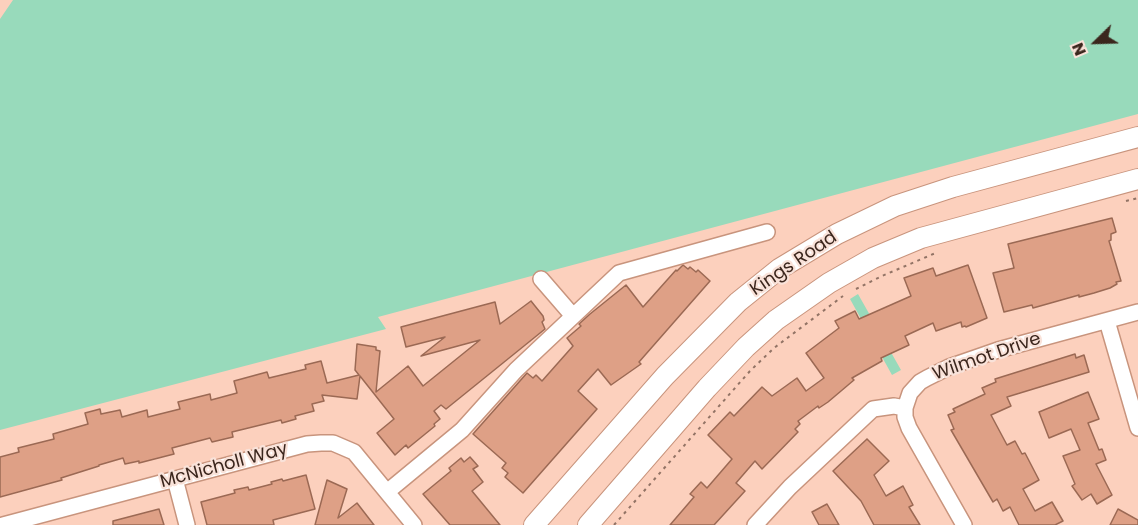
<!DOCTYPE html>
<html>
<head>
<meta charset="utf-8">
<style>
  body { margin:0 }
  #map { position:relative; width:1138px; height:525px; overflow:hidden; background:#fcd0bd; font-family:Poppins,sans-serif }
  canvas { display:block }
  .north { position:absolute; left:1066px; top:12px; width:60px; height:60px; -webkit-text-stroke:4px #f9e2d9; paint-order:stroke; rotate:247deg; font-size:16px; font-weight:700; line-height:24px; text-align:center; color:#3b261d }
  .north::after { content:''; display:block; margin:auto; width:21px; height:27px; background:#3b261d; clip-path:polygon(50% 0,100% 100%,50% 72%,0 100%) }
</style>
</head>
<body>
<div id="map">
<canvas width="1138" height="525"></canvas>
<div class="north">N</div>
</div>
<script>
const ctx = document.querySelector('canvas').getContext('2d');
ctx.lineJoin = 'round';
function fillPath(path, color) { ctx.fillStyle = color; ctx.fill(path, 'evenodd'); }
const shape = rows => new Path2D(rows.map(r => 'M' + r).join(''));
function stroke(path, color, width, dash) { ctx.strokeStyle = color; ctx.lineWidth = width; ctx.lineCap = dash ? 'butt' : 'round'; ctx.setLineDash(dash || []); ctx.stroke(path); }
function label(font, color, halo, rows, align = 'center') {
  ctx.font = font + ' Poppins,sans-serif'; ctx.lineWidth = 4.5; ctx.setLineDash([]); ctx.textBaseline = 'middle'; ctx.strokeStyle = halo; ctx.fillStyle = color; for (const [text, x, y, turn = 0] of rows) {
    ctx.save(); ctx.translate(x, y); ctx.rotate((+turn || 0) * Math.PI / 180); ctx.textAlign = isNaN(turn) ? turn : align; if (halo) ctx.strokeText(text, 0, 0); ctx.fillText(text, 0, 0); ctx.restore();
  }
}
fillPath(shape([
  [13,0,1138,0,1138,114,378,317,386,329,0,430,0,19],
  [858,294,901,370,892,375,850,299]
]), '#98dabb');
const building = shape([
  [1112,218,1116,232,1111,234,1111,240,1109,241,1121,281,1116,282,1117,284,1110,288,1094,293,1079,297,1079,295,1033,308,1032,305,1004,312,993,273,1014,268,1008,244,1112,218],
  [683,265,688,269,690,267,696,272,698,270,710,281,639,362,641,364,611,385,598,369,578,391,597,409,523,493,505,477,508,473,502,468,506,463,473,434,527,373,533,378,536,375,542,381,573,346,567,338,581,326,579,324,590,314,626,285,643,307,676,270,677,271,683,265],
  [968,265,987,318,966,327,965,326,962,327,961,322,936,331,933,323,905,336,909,345,881,358,882,361,852,378,854,380,828,402,819,408,818,406,798,421,800,424,795,429,798,432,762,469,755,461,736,483,745,491,714,525,670,525,694,497,690,494,701,482,707,488,732,459,708,435,730,412,734,416,762,387,772,396,797,378,806,391,824,378,806,353,839,328,835,321,855,311,859,319,911,296,904,278,933,268,936,276,968,265],
  [531,301,543,316,544,320,542,322,545,329,446,409,441,405,434,411,440,419,434,424,435,426,408,448,406,445,395,455,377,433,394,419,360,376,357,399,322,395,324,401,312,404,314,411,295,416,296,419,282,423,281,420,232,432,233,437,212,442,210,438,172,448,174,454,139,463,139,461,125,464,123,458,99,465,99,466,61,478,62,480,0,497,0,457,19,452,18,448,54,439,53,434,88,424,85,413,100,409,101,414,120,410,122,417,147,410,148,417,180,409,178,402,210,394,211,400,237,393,234,381,267,372,269,378,306,369,305,365,321,361,327,383,359,375,355,370,357,344,376,347,376,350,380,351,376,392,408,366,423,386,480,340,421,356,445,337,406,347,401,327,495,302,500,324,531,301],
  [1075,354,1076,358,1084,355,1089,372,1007,397,1011,406,991,415,1007,445,1015,441,1022,454,1025,453,1039,480,1023,489,1035,511,1052,502,1063,521,1055,525,1019,525,1010,507,1003,511,997,499,993,502,951,430,954,429,948,415,955,412,953,409,985,394,982,388,996,382,995,379,1075,354],
  [1088,392,1099,419,1088,423,1099,450,1102,449,1106,460,1096,464,1112,495,1097,504,1091,494,1082,500,1072,486,1075,484,1063,456,1080,450,1071,429,1049,438,1039,412,1088,392],
  [867,439,889,461,874,475,886,496,903,486,913,505,909,507,920,525,874,525,861,501,833,471,867,439],
  [470,457,478,466,473,469,483,482,472,491,500,525,450,525,423,494,451,471,449,468,461,458,464,462,470,457],
  [306,475,315,509,273,520,274,525,207,525,201,502,235,493,234,490,248,487,249,490,272,484,271,482,282,479,283,481,306,475],
  [327,480,347,489,338,518,357,503,374,525,315,525,327,480],
  [827,504,839,525,819,525,812,512,827,504],
  [159,509,164,525,113,525,113,521,159,509],
  [1118,509,1138,520,1138,525,1110,525,1118,509]
]);
fillPath(building, '#dea086');
stroke(building, '#9b6954', 1.5);
const minor = shape([
  [541,279,573,316],
  [1107,321,1138,428],
  [905,408,905,417,909,428,964,525],
  [175,479,187,525],
  [387,492,462,430,516,370,619,273,767,232],
  [3,525,307,444,321,443,333,443,354,452,414,525],
  [755,525,790,487,873,409,894,406,905,408,910,393,920,382,927,378,949,367,998,350,1138,312]
]);
const major = shape([
  [534,525,665,376,738,302,779,269,837,234,895,206,953,187,1138,137],
  [588,525,707,388,746,347,776,320,829,283,873,258,921,238,1138,179]
]);
stroke(minor, '#c8947d', 18);
stroke(major, '#c8947d', 22);
stroke(shape([
  [1126,201,1138,198],
  [856,289,882,276,938,252],
  [614,525,750,371,774,348,843,296]
]), '#927365', 2, [3, 4.5]);
stroke(minor, '#fff', 15);
stroke(major, '#fff', 20);
label('18px', '#3b261d', '#f9e2d9', [
  ["Kings Road",794,264,-34],
  ["Wilmot Drive",987,357,-19],
  ["McNicholl Way",224,466,-15]
]);
</script>
</body>
</html>
